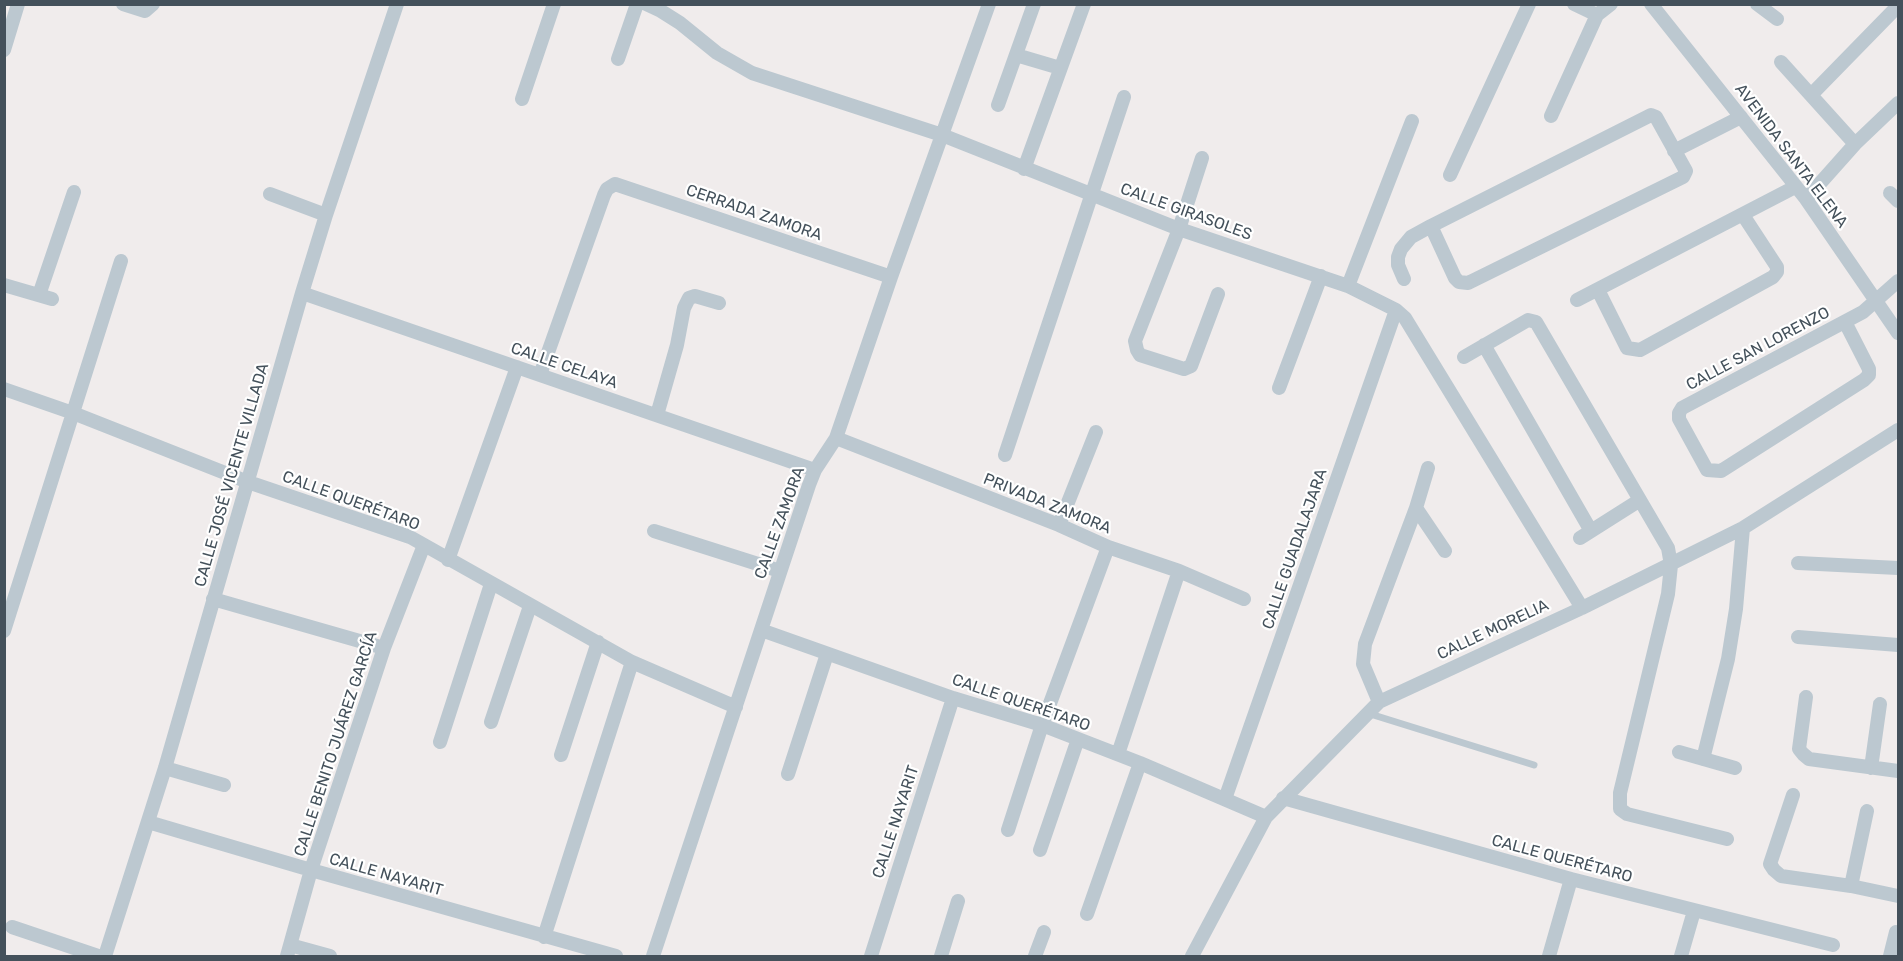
<!DOCTYPE html>
<html>
<head>
<meta charset="utf-8">
<style>
  body { margin:0 }
  #map { position:relative; width:1903px; height:961px; overflow:hidden; background:#f0ecec; font-family:Rubik,sans-serif }
  canvas { display:block }
  .frame { position:absolute; inset:0; border:6px solid #44515b; pointer-events:none }
</style>
</head>
<body>
<div id="map">
<canvas width="1903" height="961"></canvas>
<div class="frame"></div>
</div>
<script>
const ctx = document.querySelector('canvas').getContext('2d');
ctx.lineJoin = 'round';
const shape = rows => new Path2D(rows.map(r => 'M' + r).join(''));
function stroke(path, color, width, dash) { ctx.strokeStyle = color; ctx.lineWidth = width; ctx.lineCap = dash ? 'butt' : 'round'; ctx.setLineDash(dash || []); ctx.stroke(path); }
function label(font, color, halo, rows, align = 'center') {
  ctx.font = font + ' Rubik,sans-serif'; ctx.lineWidth = 4.5; ctx.setLineDash([]); ctx.textBaseline = 'middle'; ctx.strokeStyle = halo; ctx.fillStyle = color; for (const [text, x, y, turn = 0] of rows) {
    ctx.save(); ctx.translate(x, y); ctx.rotate((+turn || 0) * Math.PI / 180); ctx.textAlign = isNaN(turn) ? turn : align; if (halo) ctx.strokeText(text, 0, 0); ctx.fillText(text, 0, 0); ctx.restore();
  }
}
stroke(shape([
  [1367,713,1534,765]
]), '#bcc8d0', 7);
stroke(shape([
  [123,4,145,11,153,4],
  [646,4,661,11,680,23,717,53,752,73,942,135,1179,229,1348,286,1396,310,1405,318,1582,608],
  [1574,4,1597,15],
  [1651,4,1806,199,1898,333],
  [1757,4,1777,19],
  [4,50,18,4],
  [1016,55,1060,68],
  [618,59,637,4],
  [1781,62,1855,144],
  [1811,95,1896,8],
  [522,99,554,4],
  [998,105,1034,4],
  [1551,116,1597,15,1611,4],
  [1674,151,1741,117],
  [1202,158,1179,229,1135,341,1137,350,1140,355,1184,369,1191,366,1218,294],
  [1024,169,1084,4],
  [1450,175,1529,4],
  [1890,193,1898,201],
  [270,194,326,215],
  [1806,199,1855,144,1898,103],
  [1404,279,1398,265,1398,257,1401,249,1411,237,1431,226,1651,115,1656,117,1686,171,1683,177,1468,283,1459,282,1455,278,1431,226],
  [4,285,52,299],
  [1348,286,1412,121],
  [1598,290,1627,348,1640,350,1773,277,1777,272,1777,267,1743,215],
  [302,293,815,470],
  [39,295,74,192],
  [1577,300,1795,187],
  [1845,322,1869,369,1869,375,1864,380,1721,471,1707,470,1679,419,1679,413,1682,408,1863,312,1898,281],
  [1484,345,1591,531],
  [1464,357,1528,320,1536,322,1668,548,1671,565,1668,594,1620,793,1620,809,1627,814,1727,839],
  [540,375,604,195,607,189,615,184,891,277],
  [1279,388,1321,276],
  [4,389,73,413,248,482,410,537,632,662,736,707],
  [657,415,677,345,684,308,689,298,695,296,719,303],
  [836,438,1059,525,1108,547,1179,571,1244,599],
  [1005,455,1124,97],
  [1416,508,1445,551],
  [1059,525,1096,432],
  [654,531,780,571],
  [1580,538,1640,500],
  [448,560,517,367],
  [1798,563,1898,568],
  [213,599,384,648],
  [761,630,953,698,1042,725,1140,763,1266,817],
  [4,631,121,261],
  [1798,637,1898,645],
  [1806,697,1799,749,1803,754,1809,759,1898,771],
  [1379,702,1363,664,1365,644,1416,508,1428,468],
  [491,722,530,606],
  [440,742,491,584],
  [1679,752,1735,768],
  [1118,754,1179,571],
  [561,755,598,642],
  [1703,759,1728,659,1736,609,1743,528],
  [165,768,224,785],
  [1871,768,1880,704],
  [788,774,827,654],
  [1793,795,1770,864,1774,870,1781,876,1851,886,1898,896],
  [1283,798,1571,879,1833,945],
  [1225,799,1396,310],
  [148,822,311,870,616,956],
  [1008,830,1042,725,1108,547],
  [1040,850,1078,739],
  [1851,886,1867,811],
  [1087,914,1140,763],
  [12,927,98,956],
  [544,937,632,662],
  [290,945,330,956],
  [105,956,165,768,302,293,326,215,397,4],
  [287,956,311,870,384,648,424,545],
  [653,956,809,485,815,470,836,438,891,277,989,4],
  [871,956,953,698],
  [941,956,958,901],
  [1035,956,1044,932],
  [1192,956,1266,817,1379,702,1582,608,1743,528,1898,430],
  [1549,956,1571,879],
  [1681,956,1694,911],
  [1890,956,1896,932]
]), '#bcc8d0', 14);
label('16px', '#44515b', '#fff', [
  ["AVENIDA SANTA ELENA",1791,156,53],
  ["CALLE GIRASOLES",1186,212,20],
  ["CERRADA ZAMORA",754,213,19],
  ["CALLE SAN LORENZO",1758,349,-28],
  ["CALLE CELAYA",564,366,19],
  ["CALLE JOSÉ VICENTE VILLADA",232,475,-74],
  ["CALLE QUERÉTARO",351,501,20],
  ["PRIVADA ZAMORA",1047,504,22],
  ["CALLE ZAMORA",780,523,-70],
  ["CALLE GUADALAJARA",1295,549,-71],
  ["CALLE MORELIA",1493,630,-25],
  ["CALLE QUERÉTARO",1021,703,19],
  ["CALLE BENITO JUÁREZ GARCÍA",336,744,-72],
  ["CALLE NAYARIT",896,822,-72],
  ["CALLE QUERÉTARO",1562,859,15],
  ["CALLE NAYARIT",386,875,16]
]);
</script>
</body>
</html>
